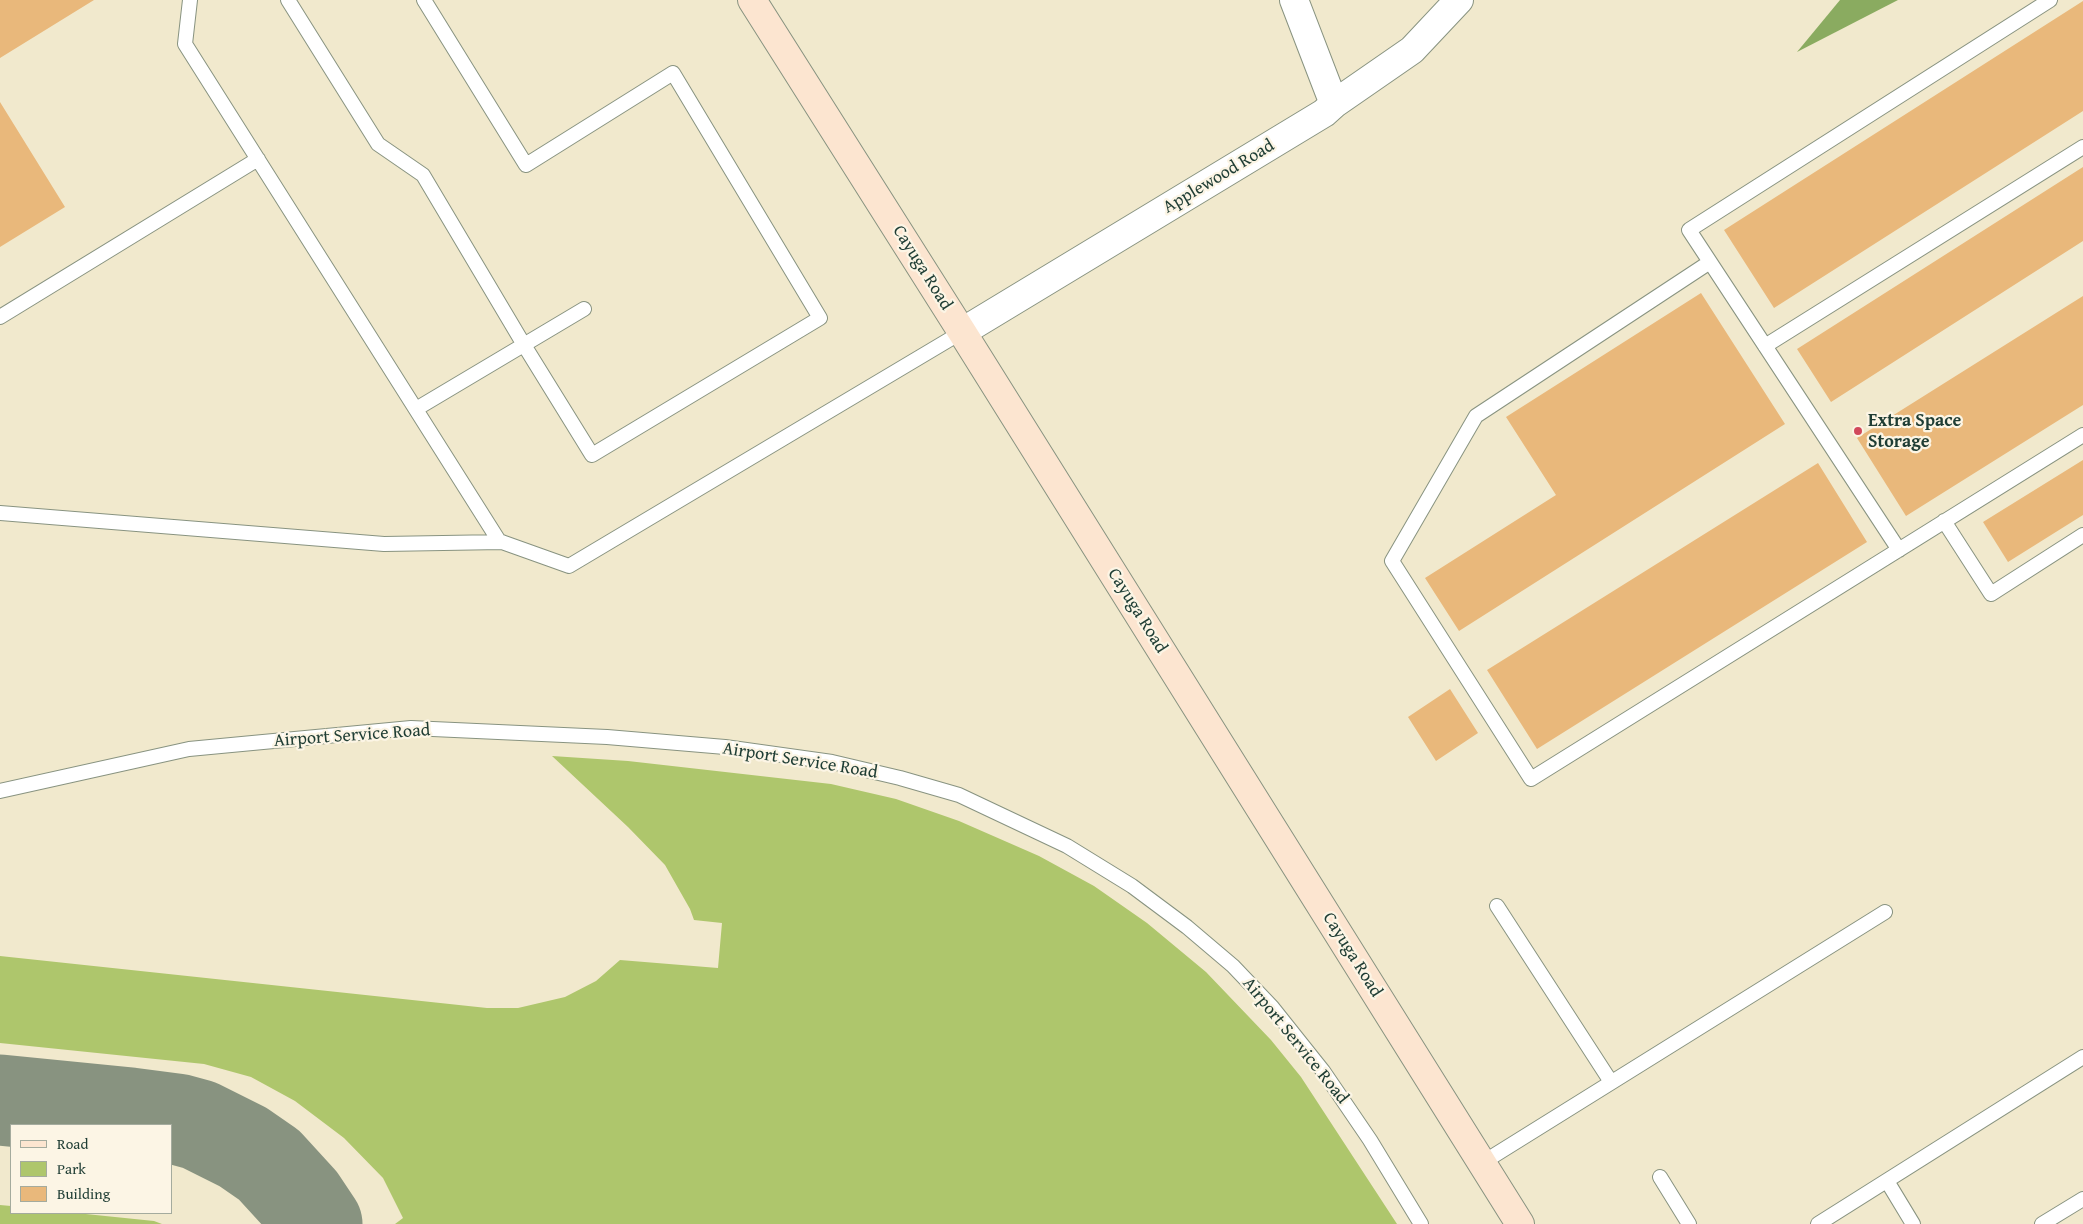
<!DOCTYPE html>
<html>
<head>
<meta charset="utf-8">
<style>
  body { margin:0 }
  #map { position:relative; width:2083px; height:1224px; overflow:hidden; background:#f1e9cd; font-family:"Gentium Book Plus",serif }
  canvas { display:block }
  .legend { position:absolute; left:10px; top:1124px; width:162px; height:90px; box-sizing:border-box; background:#fcf5e5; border:1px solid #a4ab9e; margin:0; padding:6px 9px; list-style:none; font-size:15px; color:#1f3d34 }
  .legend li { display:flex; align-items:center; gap:10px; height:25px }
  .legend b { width:25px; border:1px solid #a4ab9e }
</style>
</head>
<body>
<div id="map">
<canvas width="2083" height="1224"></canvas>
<ul class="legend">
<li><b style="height:6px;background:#fce5d0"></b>Road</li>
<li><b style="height:14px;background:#aec66c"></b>Park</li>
<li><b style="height:14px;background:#e9b87b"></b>Building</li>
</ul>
</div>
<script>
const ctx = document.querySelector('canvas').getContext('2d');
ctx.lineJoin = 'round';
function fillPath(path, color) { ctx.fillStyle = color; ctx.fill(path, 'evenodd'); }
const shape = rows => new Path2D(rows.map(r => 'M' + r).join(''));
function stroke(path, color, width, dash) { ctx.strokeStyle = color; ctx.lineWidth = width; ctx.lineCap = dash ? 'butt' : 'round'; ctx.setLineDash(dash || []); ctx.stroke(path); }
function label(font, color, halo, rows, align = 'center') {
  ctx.font = font + ' "Gentium Book Plus",serif'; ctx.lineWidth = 4.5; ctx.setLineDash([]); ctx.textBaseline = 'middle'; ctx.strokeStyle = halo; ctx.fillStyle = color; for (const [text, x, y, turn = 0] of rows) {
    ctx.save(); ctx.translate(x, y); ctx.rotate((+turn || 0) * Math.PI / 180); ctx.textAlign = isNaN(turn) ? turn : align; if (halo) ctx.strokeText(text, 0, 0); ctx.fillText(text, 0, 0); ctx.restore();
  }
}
fillPath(shape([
  [552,756,628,761,831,784,896,799,959,821,1039,856,1094,886,1147,923,1206,972,1271,1040,1301,1077,1397,1224,395,1224,403,1218,383,1178,344,1138,295,1101,251,1077,204,1064,0,1043,0,956,487,1008,518,1008,565,997,596,981,620,960,718,968,722,923,694,920,690,909,665,865,628,827],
  [0,1205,11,1206,11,1213,76,1213,154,1221,162,1224,0,1224]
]), '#aec66c');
fillPath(shape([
  [1840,0,1898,0,1797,52]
]), '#8aab60');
stroke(shape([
  [0,1100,131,1113,177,1119,199,1125,243,1147,269,1165,301,1200,317,1224]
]), '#889380', 91);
fillPath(shape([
  [0,0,94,0,0,58],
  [2083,1,2083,111,1774,308,1724,230],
  [0,102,65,207,0,247],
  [2083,167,2083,241,1831,402,1797,349],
  [1701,293,1785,424,1459,631,1425,578,1556,495,1506,417],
  [2083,296,2083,405,1906,516,1857,438],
  [2083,460,2083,515,2008,562,1983,522],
  [1818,463,1867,542,1537,749,1487,670],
  [1450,689,1478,733,1436,761,1408,717]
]), '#e9b87b');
const lane = shape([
  [190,0,185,44,499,541,569,566,962,332],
  [288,0,378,144,423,175,524,345,592,455,820,318,673,73,526,165,424,0],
  [1710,262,1476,416,1392,561,1531,779,2083,435],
  [0,317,258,159],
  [1765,346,2083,147],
  [416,409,584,309],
  [0,513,384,544,502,542],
  [1944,521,1991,594,2083,535],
  [1899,550,1689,230,2050,0],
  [0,791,189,749,411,728,607,737,725,747,832,762,900,778,959,795,1067,846,1132,886,1187,927,1233,966,1272,1007,1323,1071,1370,1140,1421,1224],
  [1497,906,1611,1082],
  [1482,1163,1885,912],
  [1660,1177,1689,1224],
  [1887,1181,1913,1224],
  [1818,1224,2083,1057],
  [2042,1224,2083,1199]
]);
const street = shape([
  [1294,0,1334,104],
  [962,332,1324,113,1334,104,1412,50,1459,0]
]);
const secondary = shape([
  [752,0,962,332,1520,1224]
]);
stroke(lane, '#889380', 16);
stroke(street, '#889380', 30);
stroke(secondary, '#889380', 30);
stroke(lane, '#fff', 14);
stroke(street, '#fff', 28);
stroke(secondary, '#fce5d0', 28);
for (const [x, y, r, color] of [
  [1858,431,5,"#d1495b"]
]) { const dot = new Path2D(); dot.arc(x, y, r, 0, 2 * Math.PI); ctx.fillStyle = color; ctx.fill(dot); stroke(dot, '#fcf5e5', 2); }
label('18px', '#1f3d34', '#fcf5e5', [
  ["Applewood Road",1219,177,-31],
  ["Cayuga Road",922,268,58],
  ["Cayuga Road",1137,611,58],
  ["Airport Service Road",352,736,-4],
  ["Airport Service Road",800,761,9],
  ["Cayuga Road",1352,955,58],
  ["Airport Service Road",1295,1041,51]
]);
label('bold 18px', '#1f3d34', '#fcf5e5', [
  ["Extra Space",1868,421],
  ["Storage",1868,442]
], 'left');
</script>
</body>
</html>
